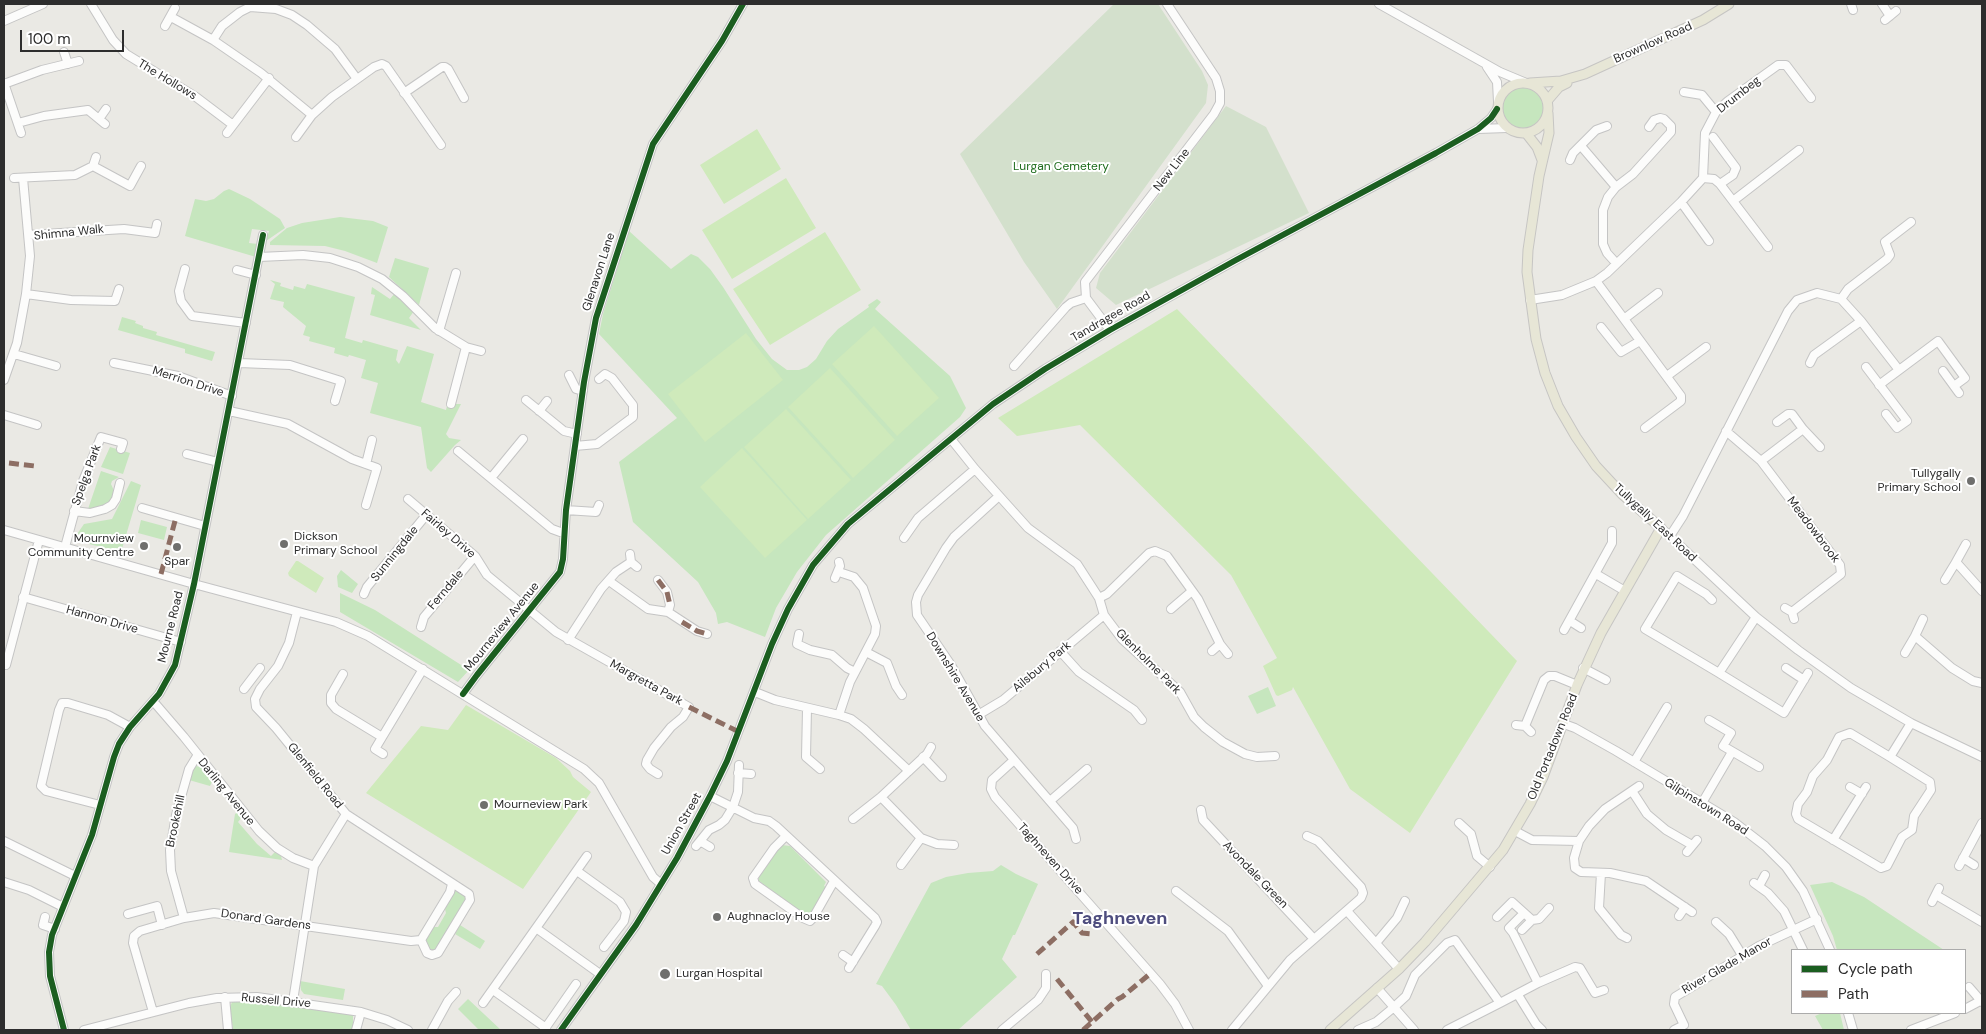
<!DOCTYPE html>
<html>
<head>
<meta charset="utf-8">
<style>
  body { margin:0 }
  #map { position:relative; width:1986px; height:1034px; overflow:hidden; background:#eae9e4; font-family:"DM Sans",sans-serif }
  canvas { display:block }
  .frame { position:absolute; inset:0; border:5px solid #2d2d2d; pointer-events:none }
  .legend { position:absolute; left:1791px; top:949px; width:175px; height:65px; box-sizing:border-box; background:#fff; border:1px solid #ababab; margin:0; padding:6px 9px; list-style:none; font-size:15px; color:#2d2d2d }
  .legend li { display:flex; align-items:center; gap:10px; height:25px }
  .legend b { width:25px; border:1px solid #ababab }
  .scale { position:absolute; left:20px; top:30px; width:104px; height:22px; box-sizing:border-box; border:2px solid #2d2d2d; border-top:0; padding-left:6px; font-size:15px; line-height:18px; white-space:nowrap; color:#2d2d2d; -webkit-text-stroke:4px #fff; paint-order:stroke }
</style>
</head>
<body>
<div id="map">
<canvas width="1986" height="1034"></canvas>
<div class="frame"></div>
<ul class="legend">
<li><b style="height:6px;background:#1b5e20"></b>Cycle path</li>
<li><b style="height:6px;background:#8d6e63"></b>Path</li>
</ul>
<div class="scale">100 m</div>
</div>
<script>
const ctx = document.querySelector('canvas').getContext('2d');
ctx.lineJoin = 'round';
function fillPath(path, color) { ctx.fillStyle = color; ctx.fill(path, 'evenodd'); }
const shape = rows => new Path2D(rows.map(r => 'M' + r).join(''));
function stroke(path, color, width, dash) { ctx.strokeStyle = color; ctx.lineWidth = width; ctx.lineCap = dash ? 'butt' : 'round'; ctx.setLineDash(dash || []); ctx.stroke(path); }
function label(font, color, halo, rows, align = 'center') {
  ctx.font = font + ' "DM Sans",sans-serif'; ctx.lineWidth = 4; ctx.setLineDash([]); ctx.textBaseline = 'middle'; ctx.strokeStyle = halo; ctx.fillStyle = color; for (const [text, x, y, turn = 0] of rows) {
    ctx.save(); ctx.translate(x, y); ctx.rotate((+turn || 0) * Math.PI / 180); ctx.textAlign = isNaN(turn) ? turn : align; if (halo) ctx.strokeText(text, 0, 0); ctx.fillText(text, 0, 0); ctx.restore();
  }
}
fillPath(shape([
  '1502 107a21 21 0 1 1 42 0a21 21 0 1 1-42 0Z',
  [229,189,250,199,280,219,285,228,266,241,269,231,252,229,249,243,258,244,256,257,185,236,195,199,206,201,214,199,224,191],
  [340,217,373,221,388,227,377,263,345,251,325,246,270,245,270,242,287,228,302,223],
  [629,231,671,269,691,254,698,257,710,269,723,287,756,339,772,359,787,370,799,370,807,367,816,359,827,341,838,329,869,307,868,305,877,299,881,302,875,309,950,376,966,408,960,417,826,535,797,572,776,608,765,637,727,622,718,624,716,613,698,582,633,522,619,462,677,418,599,334,603,314],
  [395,258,429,268,419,305,389,277],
  [270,280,281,283,280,286,293,290,294,286,305,289,307,284,355,297,345,338,362,343,363,340,398,350,396,360,399,364,407,346,434,354,421,402,446,410,447,406,453,408,455,404,461,404,446,434,449,438,461,440,455,445,431,472,427,468,421,427,370,413,378,383,361,378,366,360,349,355,348,357,334,353,335,348,309,341,310,337,303,335,306,326,283,307,284,302,270,299,275,284],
  [372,287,390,299,395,293,414,311,409,318,421,330,370,315,375,295,371,294],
  [122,317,136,321,135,323,143,326,143,328,157,332,156,335,215,352,212,361,185,353,185,349,118,330],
  [110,447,130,453,123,474,101,467],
  [101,471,119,477,112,481,111,484,115,493,112,500,104,506,88,509],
  [131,481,141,485,121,552,73,540,84,524,112,519],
  [141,520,167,527,164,540,138,533],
  [341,570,358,584,352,593,338,587,337,576],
  [340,593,375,610,469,670,458,682,340,612],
  [1268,687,1276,706,1257,714,1248,696],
  [196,766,201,767,212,782,210,786,189,780,193,767],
  [238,812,242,817,238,822,257,844,271,856,275,852,281,856,282,860,229,852,235,814],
  [782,845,790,846,826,882,824,886,826,887,811,914,804,915,759,881,758,875],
  [1001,865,1016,874,1038,884,1015,935,1013,935,1002,959,1017,977,958,1030,911,1030,896,1005,882,986,876,984,931,883,946,877,968,873,993,871],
  [1832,882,1864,897,1944,950,1837,950,1833,936,1810,885],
  [457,890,466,895,467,900,439,948,434,952,430,951,425,939,433,927,438,927,446,913,445,909,453,892],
  [460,925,485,941,480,949,455,934],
  [300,981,345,989,343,1000,304,994,301,990],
  [468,999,501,1030,479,1030,458,1009],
  [238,1000,266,1001,351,1013,353,1015,353,1026,351,1030,233,1030,230,1007,232,1002],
  [1822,1013,1840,1013,1844,1030,1823,1030,1815,1016]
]), '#c6e6be');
fillPath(shape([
  [1114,4,1158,4,1202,71,1208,85,1206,103,1057,309,1024,262,960,154],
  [1226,106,1266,127,1309,213,1116,305,1096,288,1100,273]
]), '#d3e0cc');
fillPath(shape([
  [757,129,781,169,724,204,700,165],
  [786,178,816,228,732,279,702,230],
  [825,232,861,290,770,345,733,289],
  [1177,309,1517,661,1410,833,1350,789,1293,687,1292,690,1278,696,1276,695,1263,666,1277,658,1231,575,1080,425,1017,436,998,418],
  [874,326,939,398,897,436,832,364],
  [746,333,783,380,705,442,668,394],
  [830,368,895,440,853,478,788,407],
  [786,409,851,480,808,519,744,447],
  [742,448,807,520,765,558,700,487],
  [296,561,298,561,324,578,316,593,289,576,288,573],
  [466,705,556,758,570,771,573,777,591,792,523,889,366,793,421,726,448,730]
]), '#cfeabb');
const minor = shape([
  [91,4,113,40,126,54,196,97,233,125],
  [1379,4,1500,72,1524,82],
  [1851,4,1853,10],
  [1882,4,1890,16],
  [171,17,213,40,261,73,312,115],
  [1885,20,1896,11],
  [4,21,43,4],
  [165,26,175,8],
  [213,40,222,26,240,12,250,7,276,9,292,15,307,25,335,49,357,79],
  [64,52,68,64],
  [1487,67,1497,82,1498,102],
  [4,83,21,133],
  [4,84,42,70,79,61],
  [1684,92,1702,95,1716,112],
  [404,93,442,67,445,67,448,69,464,98],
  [99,119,106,109],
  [18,123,44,116,88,110,105,124],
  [1478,129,1507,128],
  [227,133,269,78],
  [296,137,312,115,332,97,374,67,382,64,386,66,441,145],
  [1713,137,1736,168,1733,175,1720,184],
  [1581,146,1616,187],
  [1570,160,1573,153,1596,130,1607,126],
  [93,166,130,186,141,166],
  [14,178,75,175,93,166,96,157],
  [1703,178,1714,179,1720,184,1768,247],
  [1733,201,1799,150],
  [1681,202,1709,241],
  [29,235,124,229,155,233,157,224],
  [259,257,303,255,330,258,358,267,382,279,403,296,435,328,466,347,451,404],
  [1616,263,1607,253,1603,244,1603,210,1608,197,1616,187,1633,174,1671,132,1671,126,1664,119,1660,118,1654,120,1649,127],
  [185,269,179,291,181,301,192,316,246,323],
  [237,270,256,275],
  [1596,281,1681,396,1681,401,1645,428],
  [26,294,71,300,115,301,119,289],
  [1841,299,1848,289,1887,259,1890,255,1885,242,1911,222],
  [1530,300,1562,295,1596,281,1607,273,1681,202,1703,178,1705,133,1716,112,1728,101,1778,65,1786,65,1811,98],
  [1624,319,1658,293],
  [1601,327,1621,352,1640,341],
  [1110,330,1086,298,1085,282,1214,114,1220,103,1220,91,1216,78,1167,4],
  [439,331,456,273],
  [466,347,481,351],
  [14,354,56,366],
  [114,363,178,376,232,396],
  [239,363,290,365,341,381,335,401],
  [1810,363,1814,355,1861,321],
  [1014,366,1066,307,1071,303,1086,298],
  [1866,367,1907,421,1897,428,1886,414],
  [1943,371,1959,393],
  [569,375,576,389,583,391],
  [1667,376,1706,347],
  [4,380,17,343,26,294,30,256,23,178],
  [1879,385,1938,341,1965,378,1954,386],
  [526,400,564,431,577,434],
  [229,411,288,424,352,459,377,468,366,505],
  [539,411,547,401],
  [4,415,37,425],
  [1777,422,1788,414,1792,414,1803,429],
  [1726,431,1761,461,1840,565,1841,574,1792,612],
  [951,439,975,469,1028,528,1077,564,1099,598,1104,615,1122,639,1180,692,1194,717,1204,727,1223,742,1245,754,1257,757,1275,756],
  [575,446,597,444,633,417,633,405,612,378,605,374,599,379],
  [458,451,552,529,563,533],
  [187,454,218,462],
  [1761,461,1803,429,1820,447],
  [366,464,372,440],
  [491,478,523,439],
  [999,496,954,537,946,548,918,595,916,602,917,615,951,665,985,726,1073,828,1076,839],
  [408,499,475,556,487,575,556,632,689,707,683,717,671,727,654,748,647,760,646,764,650,769,658,774],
  [142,508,205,526],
  [566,510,596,512,599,505],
  [74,511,90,513,105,509,112,505,116,499,120,483],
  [1661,528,1756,617,1798,650,1851,688,1911,723,1982,757],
  [4,530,194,584,336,622,368,636,584,769,599,783,653,877,661,884],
  [1670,536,1683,516,1788,311,1797,300,1817,293,1841,299,1861,321,1899,370],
  [904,538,918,518,975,469],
  [1966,544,1956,562,1982,591],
  [65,547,83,481,101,437,123,443,121,449],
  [630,554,631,562,637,567],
  [839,572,854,577,863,588,876,626,875,634,850,682,839,715],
  [1596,574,1625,591],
  [835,578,840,566,839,562],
  [658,580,667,592,670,605,668,612],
  [1945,580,1956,562],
  [609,581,648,609,668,612,697,631,707,634],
  [364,594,367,587,427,514],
  [23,597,181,642],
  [1099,598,1107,594,1149,553,1155,551,1167,556,1198,599,1220,644,1228,654],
  [1712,600,1706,594,1677,576,1645,629,1719,673],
  [1785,608,1792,612,1794,619],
  [1171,609,1192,591],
  [297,612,289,643,278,666,260,689,255,699,256,707,276,728,346,814,469,894,470,900,438,953,432,955,427,953,421,940],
  [1756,617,1719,673,1784,713,1808,673],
  [1923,619,1915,636,1952,668,1973,681,1982,683],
  [1570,621,1581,628],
  [421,627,424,617,475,556],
  [1564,630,1612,543,1612,531],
  [799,634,797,644,810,650,832,655,847,668,855,672],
  [568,640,601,589,616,572,631,562],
  [1060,651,1079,672,1134,710,1142,720],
  [1212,651,1220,644],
  [866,652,887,663,896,686,902,695],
  [1905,653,1915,636],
  [4,664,6,665,39,540],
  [1583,668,1606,680],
  [1786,668,1804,680],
  [343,674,331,695,331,703,336,709,382,737],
  [244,689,260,668],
  [755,692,775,700,839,715,851,719,864,729,909,771],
  [463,694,477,675,560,572,563,559,566,510,584,382,596,318,653,144,722,41,743,4],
  [153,701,184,737,259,831,277,848,293,858,314,866],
  [807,709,806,757,820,769],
  [978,715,1003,700,1104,615],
  [1709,720,1731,733,1723,746,1759,767],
  [1564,724,1575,728,1616,751,1734,822,1765,846,1786,867,1803,891,1830,950],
  [1516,725,1525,726,1531,732],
  [1525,726,1544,680,1549,676,1555,676,1577,685],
  [383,754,375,749,423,669],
  [923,757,942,777],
  [1890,757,1930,782,1931,790,1914,816,1912,830,1902,837,1887,866,1881,868,1798,819,1796,814,1798,804,1807,792,1813,776,1827,760,1839,737,1850,733,1890,757,1911,723],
  [1014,760,992,780,991,789,995,797,1160,984,1175,1004,1189,1030],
  [1634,762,1667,707],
  [738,773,751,774],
  [1639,786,1605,809,1589,826,1579,841,1574,858,1575,868,1581,872,1610,873,1646,881,1692,912],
  [1850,787,1862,794],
  [1632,791,1647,814,1666,830,1692,845],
  [710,796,754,818,769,821,776,826,875,918,877,922,875,926,849,968],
  [881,797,921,838,937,844,954,845],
  [1050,801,1087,769],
  [1702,803,1732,752],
  [100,805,46,791,41,786,59,710,62,703,68,703,108,715,130,727],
  [1201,810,1203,820,1314,939],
  [853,819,881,797,927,754,931,747],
  [1459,823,1471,834,1477,856,1490,867],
  [1515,831,1532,840,1579,841],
  [786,836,774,848,753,878,755,884,803,918,810,921,813,918,834,881],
  [1833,840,1866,787],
  [4,841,75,876],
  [700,841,710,847],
  [696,846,709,830,719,825,725,820,733,807,738,792,739,765],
  [1687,852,1697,840],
  [1963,858,1974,865],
  [901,865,921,838],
  [1959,866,1982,823],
  [577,871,620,902,626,912,624,921,604,947],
  [1601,873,1599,908,1621,935,1627,938],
  [4,882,29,890,63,907],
  [1754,883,1768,893,1784,911,1803,950],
  [1759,886,1765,875],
  [1176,891,1228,931,1268,986],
  [1936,895,1982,922],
  [1932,902,1939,888],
  [1347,911,1399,969],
  [1524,913,1509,928,1513,933,1538,983],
  [128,914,157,906,162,925],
  [1679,916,1685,907],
  [45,917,43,925,55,929],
  [1497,917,1512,902,1532,920],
  [184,918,171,871,170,850,176,815,189,769,197,756],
  [1716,922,1729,934,1742,955],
  [536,928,600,974],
  [1522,930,1532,920,1539,919,1549,908],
  [421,940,450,892,452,884],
  [1376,943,1397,918,1405,901],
  [843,955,853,962],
  [1969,987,1982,1002],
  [1377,988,1414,1030],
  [493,990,546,1028],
  [1518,995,1536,1024,1542,1030],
  [225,997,228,1030],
  [293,1001,314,866,346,814],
  [483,1003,587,856],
  [1500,1003,1538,983,1575,967,1580,968,1595,993,1604,990],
  [1965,1009,1980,1001],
  [153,1012,133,943,134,936,140,931,184,918,214,913,411,941,421,940],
  [1848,1013,1853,1030],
  [64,1030,50,976,49,952,52,935,92,835,114,757,119,744,130,727,159,694,175,665,194,584,263,235],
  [84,1030,189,1003,217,998,257,997,361,1012,387,1020,408,1030],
  [356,1030,361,1012],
  [432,1030,448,1001,456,992],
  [544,1030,576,984],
  [561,1030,636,925,677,858,710,796,727,761,772,644,788,609,813,565,848,524,993,404,1045,369,1110,330,1236,260,1436,153,1478,129,1491,118,1497,109],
  [1002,1030,1038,1000,1046,988,1046,974],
  [1232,1030,1290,960,1361,898,1363,893,1361,887,1318,841,1307,836],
  [1358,1030,1376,1022,1393,1008,1406,996,1415,975,1447,943,1455,940,1500,1003,1447,1030],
  [1674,1030,1684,1025,1674,1004,1675,997,1759,946,1817,919],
  [1911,1030,1955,1013]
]);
const major = shape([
  '1498 108a25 25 0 1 1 50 0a25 25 0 1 1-50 0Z',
  [1530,83,1561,81,1585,74,1703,20,1729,4],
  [1547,101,1559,87,1567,83],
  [1526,133,1537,147,1542,160],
  [1330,1030,1399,969,1425,942,1503,850,1530,804,1543,777,1577,685,1601,633,1661,528,1622,494,1596,466,1576,437,1558,406,1545,373,1536,339,1527,272,1528,250,1539,176,1549,133,1548,113]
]);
stroke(minor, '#c4c4c4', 10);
stroke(major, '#c6c5c3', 11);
stroke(minor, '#fcfcfb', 8);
stroke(major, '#e7e6d6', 9);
stroke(shape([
  [9,463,35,466],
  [161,574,176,517],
  [658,580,667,592,670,605],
  [682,622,697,631,707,634],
  [689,707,739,732],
  [1037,954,1073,922,1082,933,1093,934],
  [1057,979,1092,1022],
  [1083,1030,1118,999,1122,997,1151,973]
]), '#8d6e63', 5, [10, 5]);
stroke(shape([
  [463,694,477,675,560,572,563,559,566,510,584,382,596,318,653,144,722,41,743,4],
  [64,1030,50,976,49,952,52,935,92,835,114,757,119,744,130,727,159,694,175,665,194,584,263,235],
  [561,1030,636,925,677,858,710,796,727,761,772,644,788,609,813,565,848,524,993,404,1045,369,1110,330,1236,260,1436,153,1478,129,1491,118,1497,109]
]), '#1b5e20', 6);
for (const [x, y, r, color] of [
  [1971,481,5,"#6f6f6d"],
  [284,544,5,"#6f6f6d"],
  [144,546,5,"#6f6f6d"],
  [177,547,5,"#6f6f6d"],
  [484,805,5,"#6f6f6d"],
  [717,917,5,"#6f6f6d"],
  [665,974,6,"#6f6f6d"]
]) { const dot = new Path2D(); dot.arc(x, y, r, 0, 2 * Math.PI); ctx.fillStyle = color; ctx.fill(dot); stroke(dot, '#fff', 2); }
label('12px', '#2d2d2d', '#fff', [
  ["Brownlow Road",1653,43,-24],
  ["The Hollows",167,80,31],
  ["Drumbeg",1739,95,-38],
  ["New Line",1172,170,-52],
  ["Shimna Walk",69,233,-6],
  ["Glenavon Lane",599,272,-72],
  ["Tandragee Road",1111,317,-30],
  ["Merrion Drive",188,382,18],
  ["Spelga Park",87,475,-70],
  ["Tullygally East Road",1655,523,43],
  ["Meadowbrook",1813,530,53],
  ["Fairley Drive",448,534,41],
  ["Sunningdale",395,554,-51],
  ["Ferndale",446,590,-50],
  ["Hannon Drive",102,620,16],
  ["Mourne Road",171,627,-76],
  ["Mourneview Avenue",502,627,-51],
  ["Glenholme Park",1148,662,45],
  ["Ailsbury Park",1042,667,-40],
  ["Downshire Avenue",955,677,59],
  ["Margretta Park",646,683,29],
  ["Old Portadown Road",1553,747,-68],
  ["Glenfield Road",315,776,51],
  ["Darling Avenue",226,792,51],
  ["Gilpinstown Road",1706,807,32],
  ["Brookehill",176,821,-78],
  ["Union Street",682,824,-61],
  ["Taghneven Drive",1050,859,48],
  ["Avondale Green",1255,875,46],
  ["Donard Gardens",266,920,8],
  ["River Glade Manor",1727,966,-30],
  ["Russell Drive",276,1001,5]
]);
label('12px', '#1d6c1c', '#fff', [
  ["Lurgan Cemetery",1061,167]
]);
label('12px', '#2d2d2d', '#fff', [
  ["Tullygally",1961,474,"right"],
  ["Primary School",1961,488,"right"],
  ["Dickson",294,537],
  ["Primary School",294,551],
  ["Mournview",134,539,"right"],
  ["Community Centre",134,553,"right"],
  ["Spar",177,562,"center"],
  ["Mourneview Park",494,805],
  ["Aughnacloy House",727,917],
  ["Lurgan Hospital",676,974]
], 'left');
label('bold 18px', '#4e4d7e', '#fff', [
  ["Taghneven",1120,919]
]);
</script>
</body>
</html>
